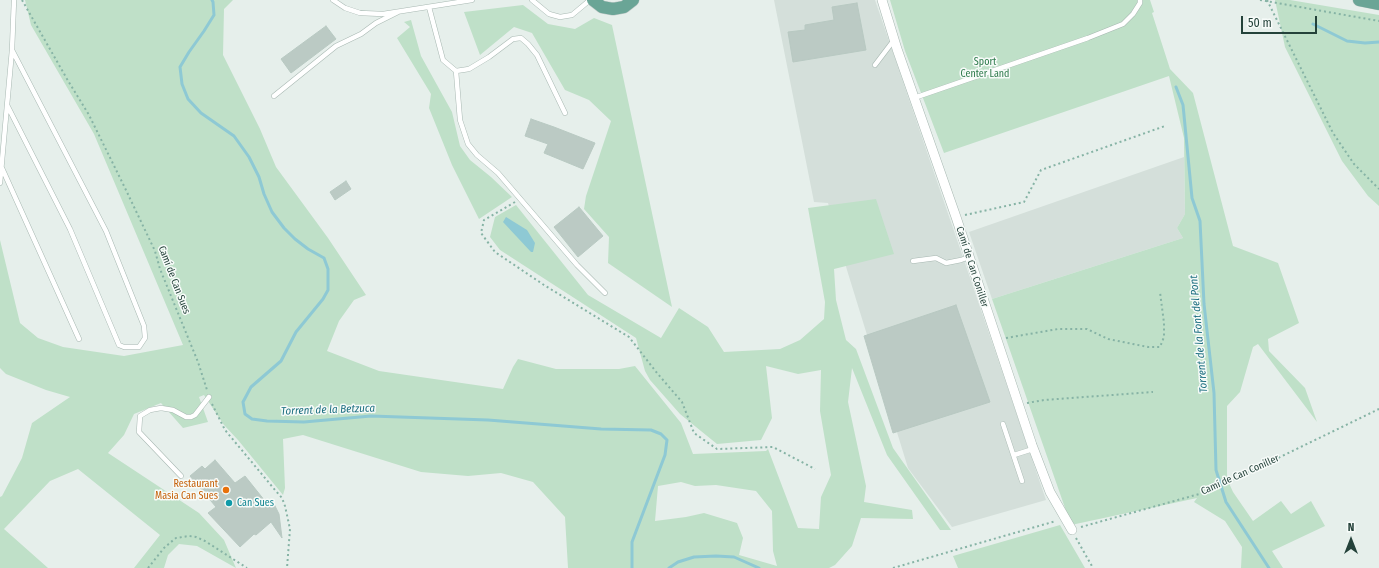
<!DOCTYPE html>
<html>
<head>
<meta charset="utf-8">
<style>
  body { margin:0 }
  #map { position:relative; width:1379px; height:568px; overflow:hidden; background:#e6efeb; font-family:"Fira Sans Condensed",sans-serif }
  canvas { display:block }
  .north { position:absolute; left:1331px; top:520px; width:40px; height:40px; -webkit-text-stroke:3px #f7fbf9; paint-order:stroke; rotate:0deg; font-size:11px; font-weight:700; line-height:16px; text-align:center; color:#24423a }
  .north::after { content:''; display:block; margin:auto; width:14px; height:18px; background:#24423a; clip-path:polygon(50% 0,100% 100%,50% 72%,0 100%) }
  .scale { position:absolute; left:1241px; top:16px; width:76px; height:18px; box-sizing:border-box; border:2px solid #24423a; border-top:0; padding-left:5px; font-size:12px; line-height:14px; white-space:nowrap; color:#24423a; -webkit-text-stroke:3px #f7fbf9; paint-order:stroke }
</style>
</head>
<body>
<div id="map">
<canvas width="1379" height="568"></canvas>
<div class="north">N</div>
<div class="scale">50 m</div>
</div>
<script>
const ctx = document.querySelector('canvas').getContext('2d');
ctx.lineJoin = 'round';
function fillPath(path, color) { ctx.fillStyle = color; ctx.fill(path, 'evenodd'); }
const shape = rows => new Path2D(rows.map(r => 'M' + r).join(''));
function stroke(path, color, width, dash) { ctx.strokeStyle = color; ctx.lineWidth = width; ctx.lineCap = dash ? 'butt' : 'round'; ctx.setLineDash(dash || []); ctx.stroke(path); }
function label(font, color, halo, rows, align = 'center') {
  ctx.font = font + ' "Fira Sans Condensed",sans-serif'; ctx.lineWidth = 3; ctx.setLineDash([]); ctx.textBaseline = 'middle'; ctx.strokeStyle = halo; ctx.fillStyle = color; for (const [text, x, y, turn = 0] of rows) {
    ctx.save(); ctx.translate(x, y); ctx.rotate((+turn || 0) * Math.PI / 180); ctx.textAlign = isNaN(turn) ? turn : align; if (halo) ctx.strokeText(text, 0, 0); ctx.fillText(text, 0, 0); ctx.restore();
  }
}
fillPath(shape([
  [774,0,875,0,1046,500,952,527,908,468,847,270,828,203,814,202],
  [1184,157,1185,214,1177,228,1183,238,992,299,969,232]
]), '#d4dfda');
fillPath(shape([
  [25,0,233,0,224,9,223,55,260,129,276,167,328,238,366,295,354,300,339,321,327,351,379,371,503,389,513,367,518,359,556,369,619,369,635,366,681,423,693,454,766,451,768,449,798,528,819,529,821,497,831,475,820,411,821,370,798,374,766,366,772,418,761,440,717,444,680,414,650,380,645,371,636,338,500,250,490,237,495,217,516,205,588,295,661,338,679,308,708,327,724,352,780,349,800,340,824,319,825,302,808,208,876,199,894,254,834,269,836,300,846,340,856,349,893,448,951,530,940,530,887,455,852,368,848,402,866,486,864,502,912,510,913,519,861,518,852,546,835,565,829,568,568,568,565,517,533,482,501,473,468,476,421,472,303,435,283,439,285,488,283,495,238,440,224,425,204,395,199,397,208,422,183,428,161,403,134,414,124,435,108,453,199,513,224,540,236,568,197,546,179,544,168,555,164,568,134,568,160,535,78,469,50,481,4,529,48,568,0,568,0,497,2,496,22,458,32,423,70,397,46,390,6,374,0,368,0,240,20,323,38,338,63,347,124,356,183,345,94,134,31,25],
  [681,482,695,486,716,485,756,491,772,511,773,551,777,566,739,555,743,538,737,523,704,513,686,517,655,521,658,486],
  [890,0,1150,0,1154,12,1152,13,1170,69,1193,93,1233,246,1278,263,1299,323,1268,339,1269,351,1305,388,1317,422,1258,344,1253,347,1240,392,1227,406,1227,479,1233,492,1253,521,1281,501,1291,514,1311,501,1325,526,1272,551,1283,568,1241,568,1242,547,1225,521,1194,502,1197,498,1071,525,992,299,1183,238,1177,228,1185,214,1184,138,1169,76,944,153,905,51],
  [1275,0,1290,0,1379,15,1379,206,1368,196,1342,161,1285,47],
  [523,5,548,24,575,29,594,18,612,25,672,307,608,263,609,237,584,209,586,196,611,121,589,100,565,90,532,33,514,27,480,55,464,12],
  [411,20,421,56,452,112,460,146,470,160,491,177,512,197,479,219,452,165,429,108,431,94,397,38,410,27,404,22],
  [1060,525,1085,568,958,568,953,556]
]), '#bfe0c8');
fillPath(shape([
  [506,217,527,230,535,243,533,252,531,252,503,222]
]), '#8ec9d4');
stroke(shape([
  [212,0,213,2,214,15,204,31,189,52,180,67,182,84,188,99,201,113,234,136,249,157,259,177,264,194,272,212,284,228,295,239,308,249,324,258,328,269,328,290,323,299,296,332,281,361,251,387,243,402,245,414,252,419,267,421,304,422,371,416,488,420,601,429,651,430,661,434,667,440,665,455,632,542,632,568],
  [1313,24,1347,41,1365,43,1379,42],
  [1176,87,1183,105,1192,198,1200,221,1204,304,1214,393,1216,470,1226,502,1269,568],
  [669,568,678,562,694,557,716,556,734,557,759,568]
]), '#8ec9d4', 3);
const building = shape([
  [857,3,866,50,793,62,788,32,805,30,805,25,834,20,832,7,857,3],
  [326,26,336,39,291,73,281,59,326,26],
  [531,119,554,127,595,143,583,169,544,153,548,144,525,136,531,119],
  [346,181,351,189,335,200,330,192,346,181],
  [579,207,603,236,578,257,554,227,579,207],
  [956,305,990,402,893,433,864,336,956,305],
  [215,460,235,483,245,476,269,506,273,502,279,514,282,538,271,522,256,535,254,534,240,547,208,513,216,507,190,476,202,466,205,469,215,460]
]);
fillPath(building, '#bbcac4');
stroke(building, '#b8c9c2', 1);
const service = shape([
  [333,0,345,8,360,13,383,14,472,0],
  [532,0,549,14,560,17,572,15,590,0],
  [429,7,443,60,456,71,469,69,489,57,513,39,521,38,528,44,537,55,565,113],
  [875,65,894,40],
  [456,71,460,120,468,144,477,155,498,173,577,265,605,293],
  [274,96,336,46,361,34,376,23,398,12],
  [914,98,1088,38,1123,24,1133,14,1140,3,1140,0],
  [7,105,70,229,119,345,124,347,139,347,145,338,144,326,106,231,12,50],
  [1,166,79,339],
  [0,183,12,50,14,0],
  [913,261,936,258,946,263,961,260,969,257],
  [1003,424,1022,481],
  [1014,455,1033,449],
  [181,476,139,432,140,416,150,410,161,408,173,410,186,417,191,417,195,415,209,397]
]);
const minor = shape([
  [882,0,897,49,956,217,1032,445,1050,492,1072,530]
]);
const primary = shape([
  [593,0,602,7,613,9,624,7,633,0],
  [1359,0,1379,4]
]);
stroke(service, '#a8b8b2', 5.5);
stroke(minor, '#a8b8b2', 10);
stroke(primary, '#c2cac8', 13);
stroke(shape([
  [22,0,67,79,89,115,125,188,155,251,160,269,198,362,207,390],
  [1260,0,1379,21],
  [1267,0,1333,133,1354,164,1379,189],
  [515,202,484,220,481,233,495,252,544,285,629,337,657,373,682,402,694,433,717,449,773,447,815,469],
  [965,215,1024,202,1041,170,1165,126],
  [1006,338,1058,329,1087,329,1108,339,1148,347,1160,347,1164,337,1164,323,1160,292],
  [1027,403,1044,400,1153,392],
  [212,404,225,430,275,490,282,498,285,506,290,529,287,568],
  [1081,527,1210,491,1379,409],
  [1076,538,1093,568],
  [148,568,164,548,171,542,176,538,189,536,196,537,205,541,247,568],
  [893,568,1056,521]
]), '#86b3a5', 2, [2, 3]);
stroke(service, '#fff', 4.5);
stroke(minor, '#fff', 9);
stroke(primary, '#6aa596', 12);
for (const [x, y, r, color] of [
  [226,490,4,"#e8710a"],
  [229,503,4,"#0f9aa8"]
]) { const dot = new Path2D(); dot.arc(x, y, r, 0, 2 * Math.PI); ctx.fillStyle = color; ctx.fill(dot); stroke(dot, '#f7fbf9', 1.5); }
label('10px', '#2d7a4b', '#f7fbf9', [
  ["Sport",985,62],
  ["Center Land",985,74]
]);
label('10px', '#24423a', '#f7fbf9', [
  ["Camí de Can Coniller",972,267,72],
  ["Camí de Can Sues",174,280,69],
  ["Camí de Can Coniller",1240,475,-24]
]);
label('10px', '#c56008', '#f7fbf9', [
  ["Restaurant",218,484],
  ["Masia Can Sues",218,496]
], 'right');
label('10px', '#0d838f', '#f7fbf9', [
  ["Can Sues",237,503]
], 'left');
label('italic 11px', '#1c6f80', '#f7fbf9', [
  ["Torrent de la Font del Pont",1199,334,-95],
  ["Torrent de la Betzuca",328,410,-2]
]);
</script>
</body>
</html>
